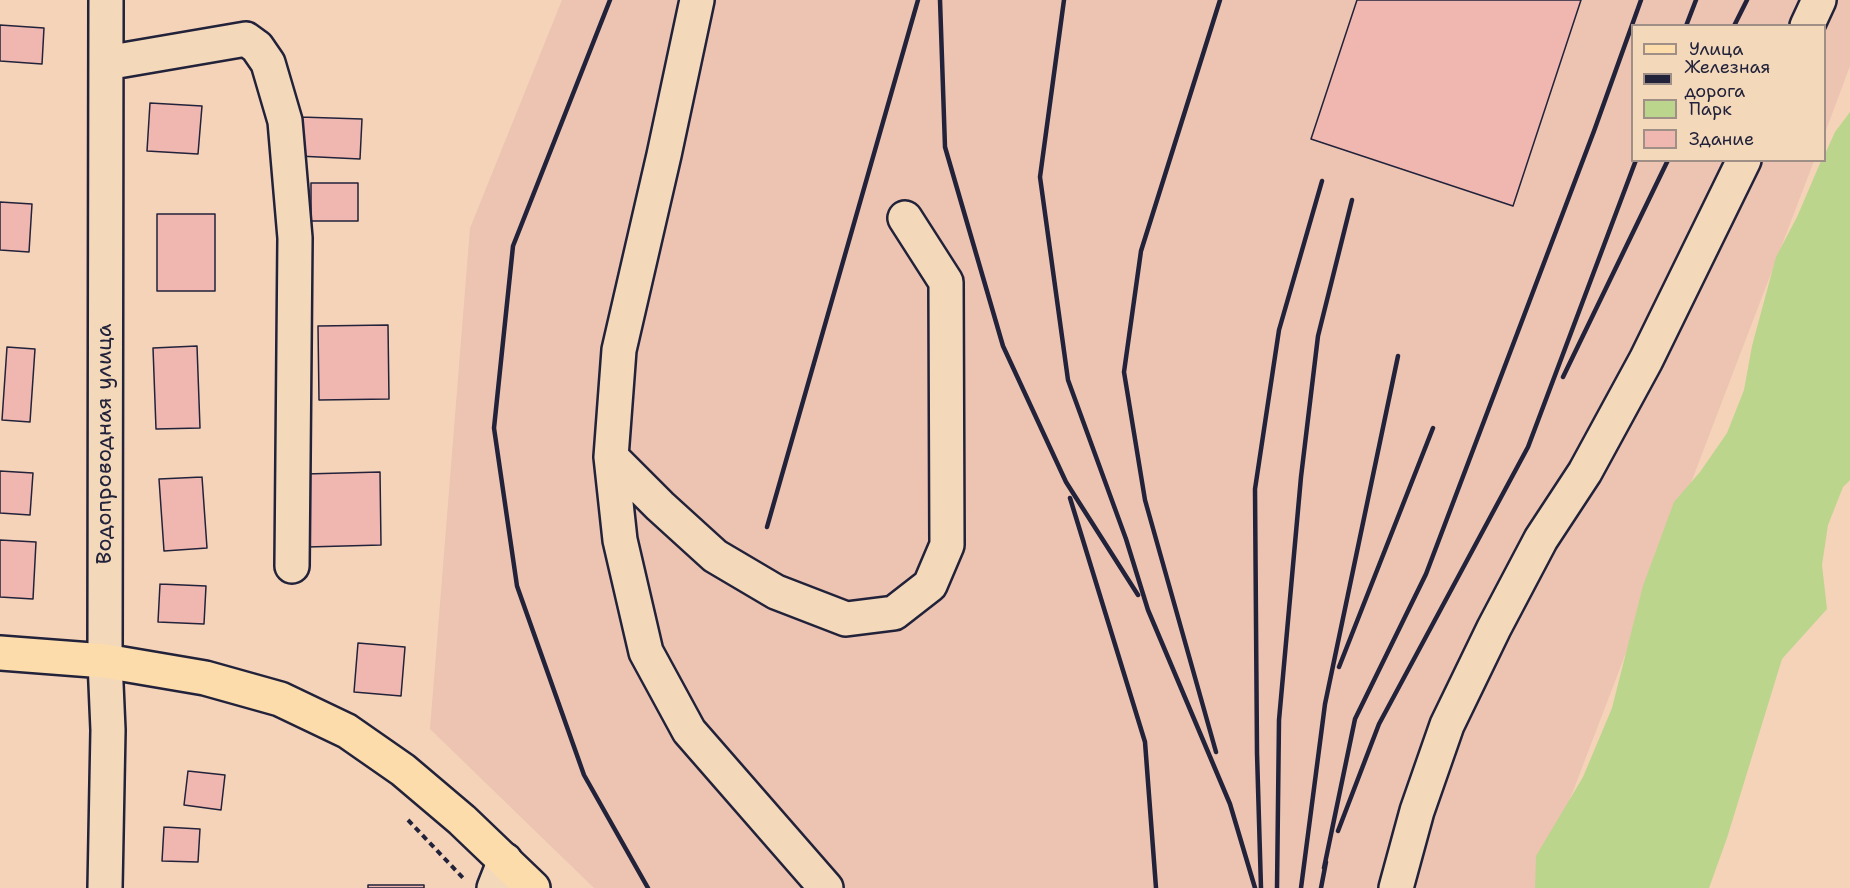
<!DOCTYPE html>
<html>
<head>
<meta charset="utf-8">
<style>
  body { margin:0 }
  #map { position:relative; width:1850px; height:888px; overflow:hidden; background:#f5d3b9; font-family:"Shantell Sans",sans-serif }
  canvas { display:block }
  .legend { position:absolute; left:1631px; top:24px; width:195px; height:138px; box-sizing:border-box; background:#f3d8ba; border:2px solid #9f8f87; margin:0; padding:8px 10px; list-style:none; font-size:18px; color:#22223b }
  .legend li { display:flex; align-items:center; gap:12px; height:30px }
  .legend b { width:30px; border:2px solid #9f8f87 }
</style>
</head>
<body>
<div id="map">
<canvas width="1850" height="888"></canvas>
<ul class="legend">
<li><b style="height:8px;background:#fddcac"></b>Улица</li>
<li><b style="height:8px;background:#22223b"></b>Железная дорога</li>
<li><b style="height:16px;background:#bbd58c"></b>Парк</li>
<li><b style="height:16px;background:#f0b7b0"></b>Здание</li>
</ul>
</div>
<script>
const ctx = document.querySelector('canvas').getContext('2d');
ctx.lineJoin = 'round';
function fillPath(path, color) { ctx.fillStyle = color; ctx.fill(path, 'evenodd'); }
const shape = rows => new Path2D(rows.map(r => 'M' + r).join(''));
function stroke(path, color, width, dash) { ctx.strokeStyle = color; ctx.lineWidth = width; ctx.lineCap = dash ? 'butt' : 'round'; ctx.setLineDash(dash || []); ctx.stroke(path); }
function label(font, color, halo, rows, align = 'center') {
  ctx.font = font + ' "Shantell Sans",sans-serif'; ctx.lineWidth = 4.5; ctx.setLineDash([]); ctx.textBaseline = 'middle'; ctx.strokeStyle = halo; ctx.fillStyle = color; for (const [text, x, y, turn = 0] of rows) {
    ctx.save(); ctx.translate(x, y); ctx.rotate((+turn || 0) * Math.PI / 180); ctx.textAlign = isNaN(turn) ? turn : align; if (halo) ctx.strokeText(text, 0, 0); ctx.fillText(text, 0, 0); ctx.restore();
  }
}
fillPath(shape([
  [562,0,1850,0,1850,66,1825,133,1824,26,1632,26,1632,160,1814,161,1536,888,594,888,430,729,470,228]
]), '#ecc4b1');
fillPath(shape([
  [1850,112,1850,480,1843,487,1828,525,1822,565,1827,609,1782,659,1727,838,1709,888,1535,888,1536,856,1583,777,1612,708,1643,586,1674,502,1700,472,1727,433,1744,390,1752,346,1776,257,1797,217,1821,161,1824,160,1825,154,1835,132]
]), '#bbd58c');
const building = shape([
  [1357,0,1581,0,1513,206,1311,139,1357,0],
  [0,25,44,28,42,64,0,61,0,25],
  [150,103,202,106,198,154,147,151,150,103],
  [300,117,362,119,360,159,298,156,300,117],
  [311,183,358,183,358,221,311,221,311,183],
  [0,202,32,204,29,252,0,250,0,202],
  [157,214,215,214,215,291,157,291,157,214],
  [388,325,389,399,319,400,318,326,388,325],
  [197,346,200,428,156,429,153,348,197,346],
  [7,347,35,349,30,422,2,420,7,347],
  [0,471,33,473,30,515,0,513,0,471],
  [380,472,381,545,307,547,305,474,380,472],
  [202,477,207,548,164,551,159,479,202,477],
  [0,540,36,542,33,599,0,597,0,540],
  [160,584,206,586,204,624,158,622,160,584],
  [358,643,405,647,401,696,354,692,358,643],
  [188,771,225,775,221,810,184,805,188,771],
  [164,827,200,829,198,862,162,861,164,827],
  [368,885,424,885,424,888,368,888,368,885]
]);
fillPath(building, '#f0b7b0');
stroke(building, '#22223b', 1.5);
const minor = shape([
  [697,0,664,155,619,350,611,457,620,540,646,652,689,731,826,888],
  [1807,26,1819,0],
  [106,63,246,39,257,47,268,63,285,121,295,238,292,566],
  [611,457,660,506,715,556,776,592,846,619,894,613,930,585,947,545,946,282,905,218],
  [105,888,108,730,105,661,106,0],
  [494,888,505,860],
  [1396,888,1417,811,1447,725,1494,628,1541,539,1585,472,1646,360,1744,160]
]);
const major = shape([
  [0,653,105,661,205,678,280,699,347,731,403,770,462,820,533,888]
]);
stroke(minor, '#22223b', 38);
stroke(major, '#22223b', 38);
stroke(shape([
  [408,820,465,880]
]), '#22223b', 4, [6, 4.5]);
stroke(minor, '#f3d8ba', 33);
stroke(major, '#fddcac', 33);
stroke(shape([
  [610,0,513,246,494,428,517,586,584,775,648,888],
  [940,0,945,147,1003,346,1066,482,1138,595],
  [1064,0,1040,177,1068,380,1126,539,1148,610,1230,804,1255,888],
  [1686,26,1696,0],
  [1734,26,1747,0],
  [1563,377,1668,160],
  [1070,498,1145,742,1156,888],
  [767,527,918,0],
  [1339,667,1433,428],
  [1216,752,1145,500,1124,372,1141,251,1220,0],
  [1338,831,1379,724,1528,447,1636,160],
  [1324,868,1355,719,1426,574,1594,131,1641,0],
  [1261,888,1257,753,1255,489,1279,330,1322,181],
  [1277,888,1279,720,1301,477,1318,336,1352,200],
  [1301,888,1325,704,1398,356],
  [1321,888,1326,862]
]), '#22223b', 4.5);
label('22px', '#22223b', '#f3d8ba', [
  ["Водопроводная улица",105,444,-90]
]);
</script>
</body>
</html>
